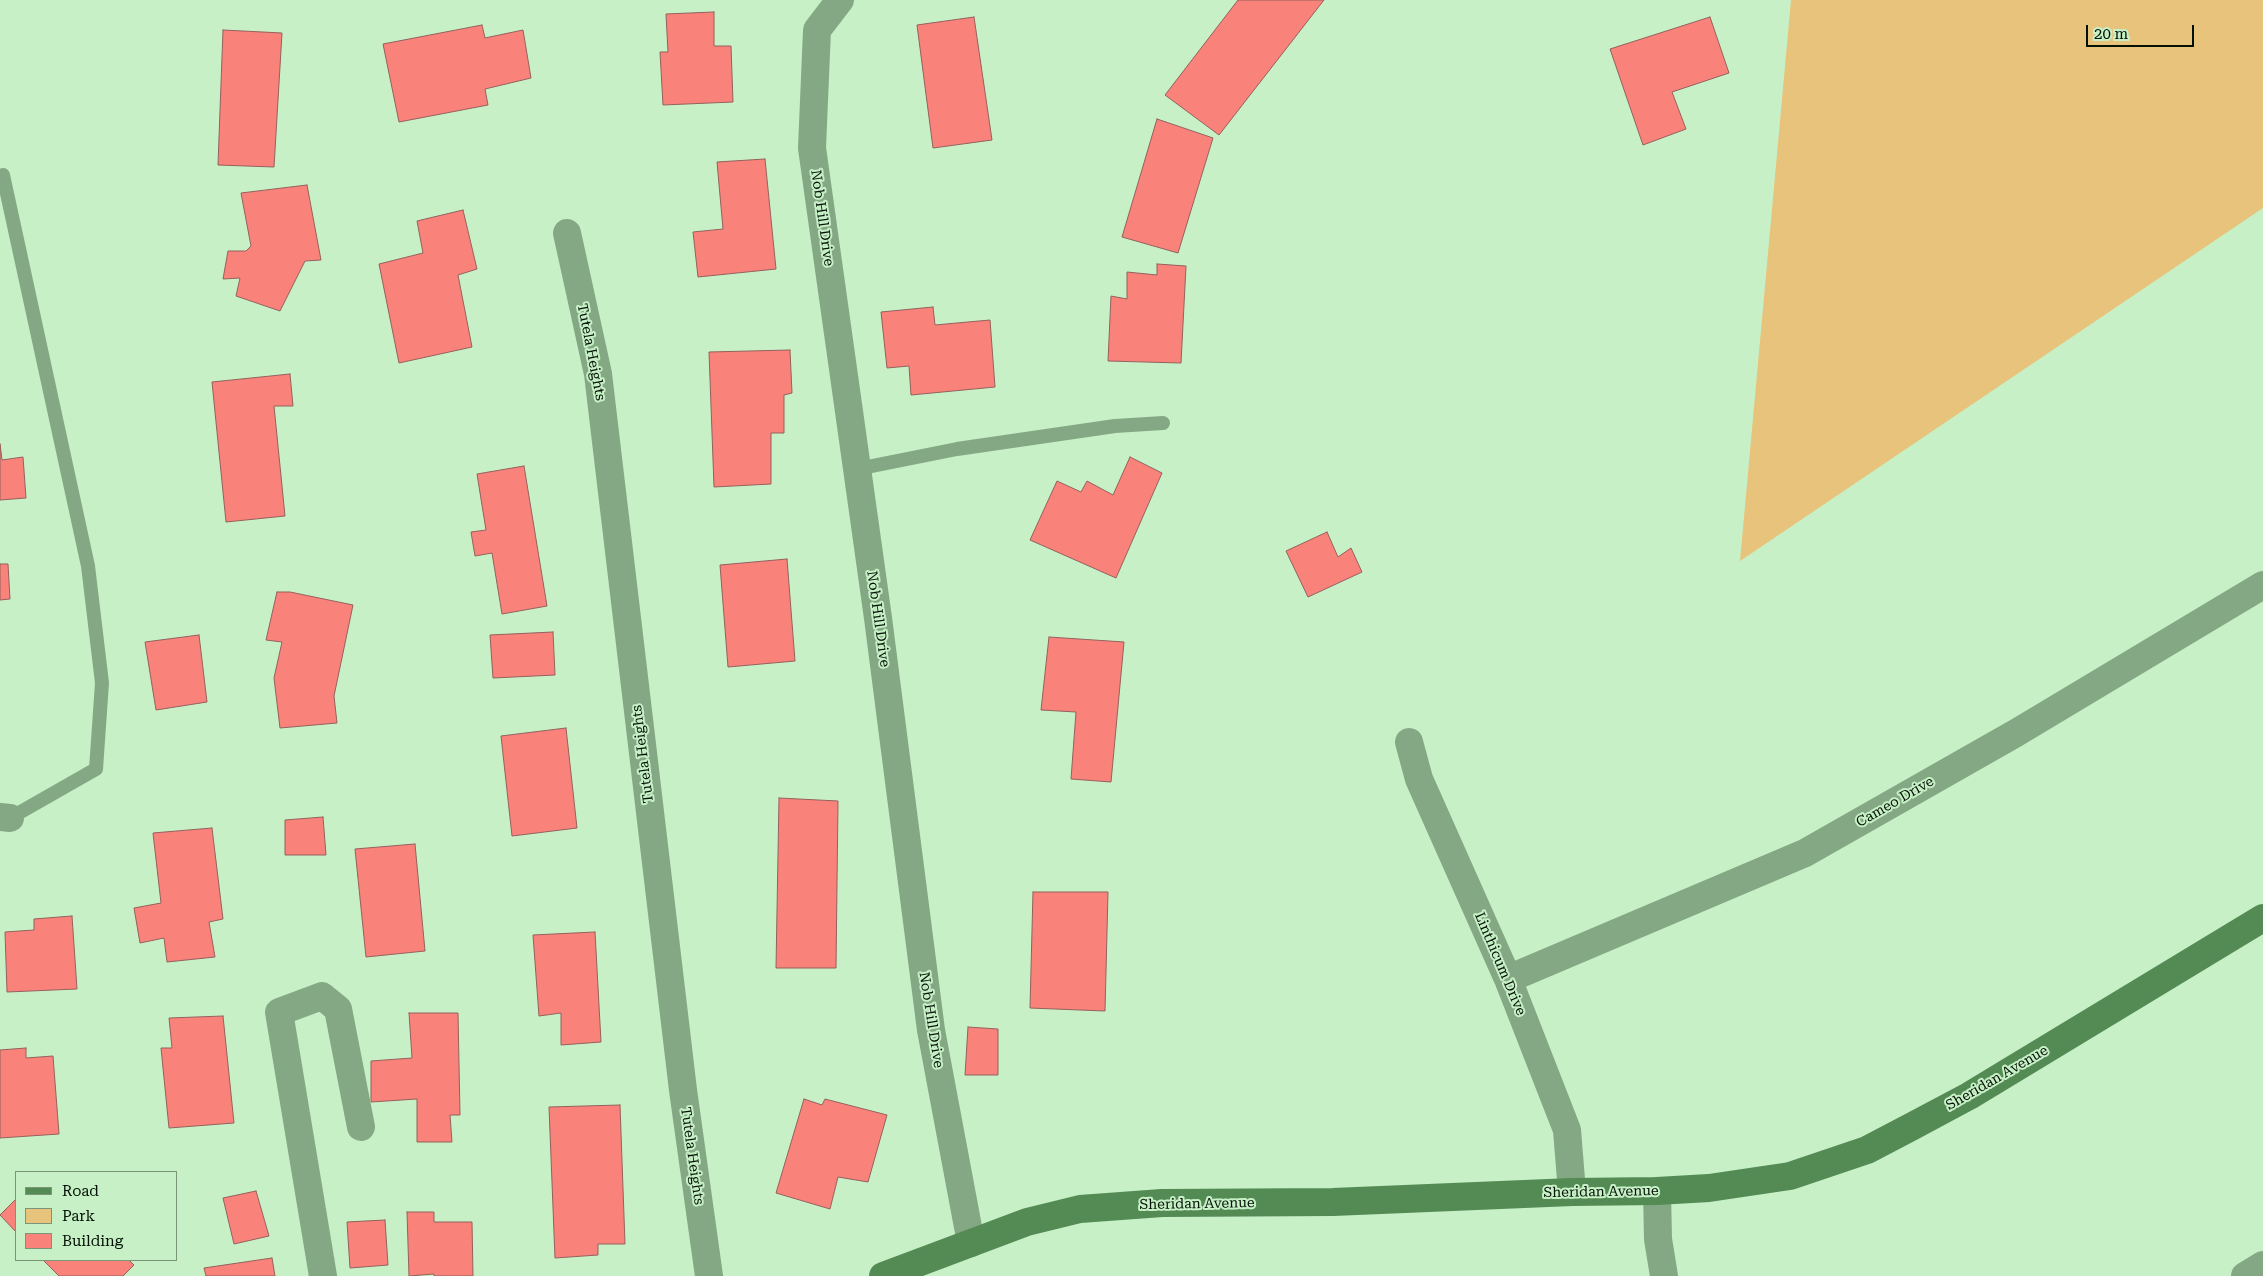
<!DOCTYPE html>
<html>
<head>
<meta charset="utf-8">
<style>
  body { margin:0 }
  #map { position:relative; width:2263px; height:1276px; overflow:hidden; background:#c7f0c6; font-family:"Roboto Serif",serif }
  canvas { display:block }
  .legend { position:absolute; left:15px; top:1171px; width:162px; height:90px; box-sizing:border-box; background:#c7f0c6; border:1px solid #799678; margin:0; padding:6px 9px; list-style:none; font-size:15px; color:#031004 }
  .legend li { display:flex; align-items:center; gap:10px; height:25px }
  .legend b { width:25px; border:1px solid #799678 }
  .scale { position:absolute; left:2086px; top:25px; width:108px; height:22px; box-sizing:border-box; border:2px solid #031004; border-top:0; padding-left:6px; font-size:15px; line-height:18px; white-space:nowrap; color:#031004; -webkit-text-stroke:4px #c7f0c6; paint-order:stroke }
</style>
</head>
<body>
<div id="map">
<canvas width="2263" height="1276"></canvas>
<ul class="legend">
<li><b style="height:6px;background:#548b55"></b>Road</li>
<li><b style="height:14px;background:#e7c37b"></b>Park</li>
<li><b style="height:14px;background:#f9827b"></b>Building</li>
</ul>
<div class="scale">20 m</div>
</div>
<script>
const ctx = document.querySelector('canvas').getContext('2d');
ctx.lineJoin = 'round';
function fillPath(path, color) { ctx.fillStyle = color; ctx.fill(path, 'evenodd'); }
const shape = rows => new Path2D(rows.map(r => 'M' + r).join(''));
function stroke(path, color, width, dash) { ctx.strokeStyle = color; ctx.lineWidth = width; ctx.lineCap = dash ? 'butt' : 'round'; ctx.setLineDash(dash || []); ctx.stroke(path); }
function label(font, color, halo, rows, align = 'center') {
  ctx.font = font + ' "Roboto Serif",serif'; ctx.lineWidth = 4; ctx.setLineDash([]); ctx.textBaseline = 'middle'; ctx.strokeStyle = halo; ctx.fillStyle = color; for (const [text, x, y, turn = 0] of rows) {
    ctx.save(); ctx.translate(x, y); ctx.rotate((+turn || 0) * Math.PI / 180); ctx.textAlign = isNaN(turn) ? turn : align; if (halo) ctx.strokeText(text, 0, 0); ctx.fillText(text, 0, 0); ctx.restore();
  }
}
fillPath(shape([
  [1791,0,2263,0,2263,208,1740,561]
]), '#e7c37b');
const building = shape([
  [1238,0,1324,0,1219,135,1165,95,1238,0],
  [714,12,714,46,731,46,733,102,663,105,660,52,668,52,666,14,714,12],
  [974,17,992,140,933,148,917,25,974,17],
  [1710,17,1729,73,1672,92,1686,129,1643,145,1610,49,1710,17],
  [482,25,485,38,523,30,531,78,485,89,488,105,399,122,383,44,482,25],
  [223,30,282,33,274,167,218,165,223,30],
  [1157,119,1213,138,1178,253,1122,237,1157,119],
  [765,159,776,269,698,277,693,232,723,229,717,162,765,159],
  [307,185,321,260,305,261,280,311,236,296,240,278,223,279,228,251,246,251,251,246,241,193,307,185],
  [463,210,477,269,458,275,472,347,399,363,379,264,423,253,417,221,463,210],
  [1157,264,1186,266,1181,363,1108,361,1111,296,1127,299,1127,272,1157,275,1157,264],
  [933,307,935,325,990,320,995,387,911,395,909,366,887,368,881,312,933,307],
  [790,350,792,393,784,395,784,433,771,433,771,484,714,487,709,352,790,350],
  [290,374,293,406,274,406,285,516,226,522,212,382,290,374],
  [0,444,2,460,23,457,26,498,0,500,0,444],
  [1130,457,1162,473,1116,578,1030,540,1057,481,1081,492,1087,481,1113,495,1130,457],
  [524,466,547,606,502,614,492,553,475,556,471,532,486,530,477,474,524,466],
  [1327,532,1338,557,1351,548,1362,572,1308,597,1286,551,1327,532],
  [787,559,795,661,728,667,720,565,787,559],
  [0,564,8,564,10,599,0,600,0,564],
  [277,592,290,592,353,605,334,696,337,723,280,728,274,678,282,642,266,640,277,592],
  [553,632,555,675,493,678,490,635,553,632],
  [199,635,207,702,156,710,145,642,199,635],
  [1049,637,1124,642,1111,782,1071,779,1076,712,1041,710,1049,637],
  [566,728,577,828,512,836,501,736,566,728],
  [779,798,838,801,836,968,776,968,779,798],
  [323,817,326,855,285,855,285,820,323,817],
  [212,828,223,919,209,922,215,957,167,962,164,938,140,943,134,908,161,903,153,833,212,828],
  [415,844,425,951,366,957,355,849,415,844],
  [1033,892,1108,892,1105,1011,1030,1008,1033,892],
  [72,916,77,989,7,992,5,932,34,930,34,919,72,916],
  [595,932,601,1042,561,1045,561,1013,539,1016,533,935,595,932],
  [409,1013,458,1013,460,1115,450,1115,452,1142,417,1142,417,1099,371,1102,371,1061,412,1058,409,1013],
  [223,1016,234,1123,169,1128,161,1048,172,1048,169,1018,223,1016],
  [968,1027,998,1029,998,1075,965,1075,968,1027],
  [26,1048,26,1058,53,1056,59,1134,0,1138,0,1050,26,1048],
  [804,1099,822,1105,825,1099,887,1115,868,1182,838,1177,830,1209,776,1193,804,1099],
  [620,1105,625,1244,598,1244,598,1255,555,1258,549,1107,620,1105],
  [256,1191,269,1236,234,1244,223,1198,256,1191],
  [16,1199,16,1232,0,1215,16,1199],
  [407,1212,434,1212,434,1222,472,1222,473,1276,434,1276,434,1274,409,1276,407,1212],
  [385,1220,388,1265,350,1268,347,1222,385,1220],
  [272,1258,275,1276,206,1276,204,1268,272,1258],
  [43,1260,129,1260,134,1265,123,1276,59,1276,43,1260]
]);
fillPath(building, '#f9827b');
stroke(building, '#95605c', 1);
stroke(shape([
  [3,175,88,566,102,683,96,769,10,818],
  [857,469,957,449,1115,426,1163,423]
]), '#84a884', 14);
stroke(shape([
  [840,0,817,30,812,148,878,618,931,1030,971,1243],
  [567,233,598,374,683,1090,709,1276],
  [1409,742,1419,779,1508,979,1567,1130,1572,1192],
  [0,817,10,818],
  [1508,979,1805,853,2016,733,2263,585],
  [1657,1191,1658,1239,1664,1276],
  [323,1276,279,1012,322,996,338,1009,361,1127],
  [2245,1276,2263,1265]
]), '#84a884', 28);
stroke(shape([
  [883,1276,1027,1222,1080,1209,1162,1203,1333,1202,1572,1192,1657,1191,1709,1188,1790,1176,1867,1150,1909,1128,1969,1096,2263,918]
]), '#548b55', 28);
label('14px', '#031004', '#c7f0c6', [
  ["Nob Hill Drive",822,218,82],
  ["Tutela Heights",591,352,79],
  ["Nob Hill Drive",878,619,82],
  ["Tutela Heights",643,754,-97],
  ["Cameo Drive",1895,802,-30],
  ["Linthicum Drive",1500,964,67],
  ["Nob Hill Drive",931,1020,81],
  ["Sheridan Avenue",1997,1078,-30],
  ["Tutela Heights",692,1156,82],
  ["Sheridan Avenue",1601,1192,-1],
  ["Sheridan Avenue",1197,1204,-1]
]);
</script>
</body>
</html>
